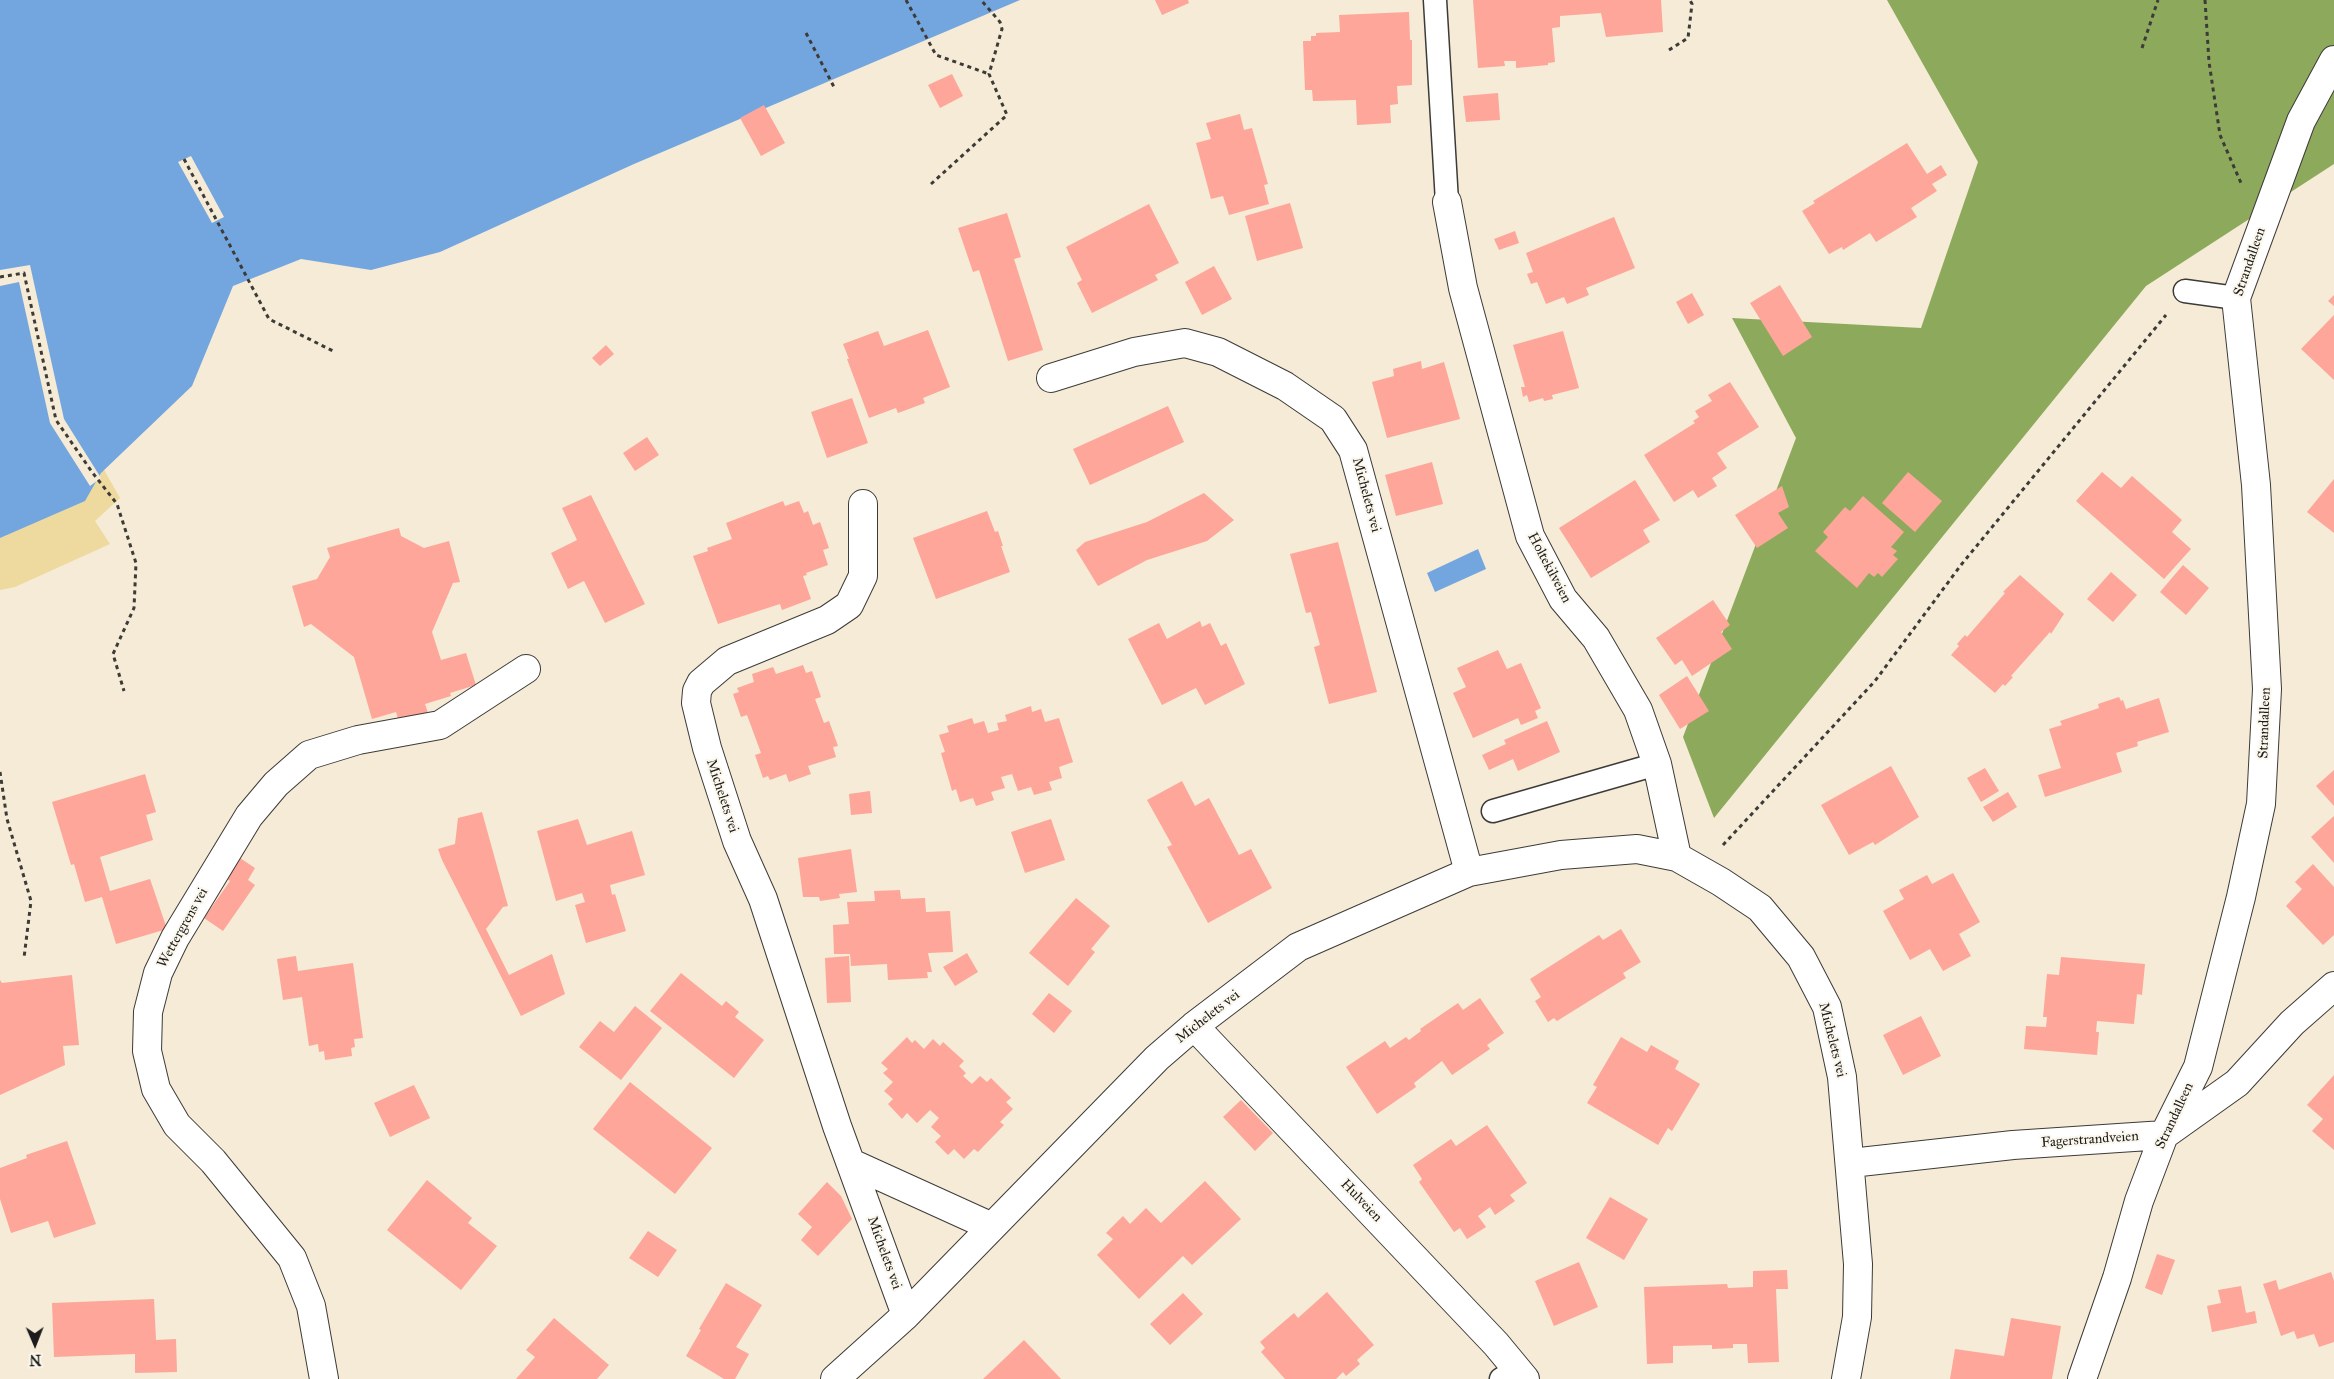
<!DOCTYPE html>
<html>
<head>
<meta charset="utf-8">
<style>
  body { margin:0 }
  #map { position:relative; width:2334px; height:1379px; overflow:hidden; background:#f5ebd6; font-family:"IM FELL Great Primer",serif }
  canvas { display:block }
  .north { position:absolute; left:10px; top:1319px; width:50px; height:50px; -webkit-text-stroke:4px #fbf7ec; paint-order:stroke; rotate:179deg; font-size:14px; font-weight:700; line-height:20px; text-align:center; color:#1c1c1c }
  .north::after { content:''; display:block; margin:auto; width:18px; height:22px; background:#1c1c1c; clip-path:polygon(50% 0,100% 100%,50% 72%,0 100%) }
</style>
</head>
<body>
<div id="map">
<canvas width="2334" height="1379"></canvas>
<div class="north">N</div>
</div>
<script>
const ctx = document.querySelector('canvas').getContext('2d');
ctx.lineJoin = 'round';
function fillPath(path, color) { ctx.fillStyle = color; ctx.fill(path, 'evenodd'); }
const shape = rows => new Path2D(rows.map(r => 'M' + r).join(''));
function stroke(path, color, width, dash) { ctx.strokeStyle = color; ctx.lineWidth = width; ctx.lineCap = dash ? 'butt' : 'round'; ctx.setLineDash(dash || []); ctx.stroke(path); }
function label(font, color, halo, rows, align = 'center') {
  ctx.font = font + ' "IM FELL Great Primer",serif'; ctx.lineWidth = 4; ctx.setLineDash([]); ctx.textBaseline = 'middle'; ctx.strokeStyle = halo; ctx.fillStyle = color; for (const [text, x, y, turn = 0] of rows) {
    ctx.save(); ctx.translate(x, y); ctx.rotate((+turn || 0) * Math.PI / 180); ctx.textAlign = isNaN(turn) ? turn : align; if (halo) ctx.strokeText(text, 0, 0); ctx.fillText(text, 0, 0); ctx.restore();
  }
}
fillPath(shape([
  [1887,0,2334,0,2334,164,2146,286,1714,818,1683,737,1796,438,1732,318,1921,328,1978,162]
]), '#8daa5c');
fillPath(shape([
  [94,452,120,498,95,521,110,544,15,587,0,590,0,490]
]), '#eeda9e');
fillPath(shape([
  [0,0,1020,0,634,164,440,252,371,270,301,259,233,286,192,386,101,473,85,501,0,538],
  [1478,549,1486,569,1435,592,1427,573]
]), '#73a6df');
fillPath(shape([
  [191,156,224,217,212,223,178,162],
  [30,265,64,419,101,478,90,486,50,423,19,282,0,286,0,270]
]), '#f5ebd6');
fillPath(shape([
  [1155,0,1188,0,1189,3,1162,15],
  [1473,0,1661,0,1663,32,1606,37,1601,13,1560,16,1560,27,1552,28,1555,62,1548,63,1548,65,1516,68,1516,61,1504,61,1505,66,1478,68],
  [1409,12,1410,40,1412,40,1412,85,1397,86,1398,104,1390,105,1391,123,1357,125,1356,100,1313,101,1312,90,1305,90,1303,41,1311,41,1311,36,1316,36,1316,33,1340,32,1339,15],
  [952,74,963,96,940,108,928,85],
  [1498,93,1500,120,1466,122,1463,96],
  [764,105,785,143,761,156,740,118],
  [1240,114,1244,130,1252,128,1268,184,1264,185,1269,204,1229,215,1223,196,1211,199,1196,143,1211,139,1206,123],
  [1907,143,1927,174,1941,165,1947,175,1932,184,1937,191,1911,208,1917,217,1876,242,1870,233,1843,250,1842,247,1829,254,1802,211,1815,203,1813,201],
  [1290,203,1303,248,1257,261,1245,216],
  [1149,204,1179,263,1155,275,1158,280,1092,313,1077,283,1082,280,1066,247],
  [1007,213,1021,257,1014,259,1043,350,1008,361,979,270,973,272,958,228],
  [1614,217,1635,268,1586,288,1589,295,1567,304,1564,297,1546,304,1537,282,1531,284,1527,274,1533,272,1526,253],
  [1515,231,1519,243,1499,250,1494,239],
  [1214,266,1232,299,1202,315,1185,282],
  [1780,285,1812,337,1783,356,1750,303],
  [1692,293,1704,315,1688,324,1676,302],
  [2334,295,2334,306,2328,301],
  [2334,315,2334,380,2301,349],
  [928,330,950,387,923,398,925,403,898,413,896,408,869,418,847,359,849,359,843,344,878,331,884,346],
  [1563,331,1579,388,1552,395,1553,399,1544,401,1543,398,1529,402,1527,395,1523,397,1521,387,1525,387,1513,345],
  [606,345,614,354,600,366,592,358],
  [1421,361,1422,369,1444,362,1460,419,1387,438,1372,382,1394,376,1393,369],
  [1730,382,1759,427,1717,453,1727,468,1712,478,1717,486,1698,498,1693,490,1674,502,1644,455,1695,423,1693,421,1699,417,1695,411,1712,401,1708,395],
  [852,398,868,443,827,458,811,412],
  [1168,406,1184,442,1090,485,1073,449],
  [647,437,659,455,635,471,623,453],
  [1432,462,1443,504,1396,516,1385,475],
  [1908,472,1942,501,1915,532,1882,503],
  [2102,472,2121,488,2132,476,2182,520,2172,532,2191,549,2164,579,2076,501],
  [2334,479,2334,533,2307,512],
  [1635,480,1660,520,1643,530,1650,542,1591,578,1559,528],
  [1782,486,1789,507,1778,513,1788,528,1757,548,1735,515],
  [1204,493,1234,520,1207,541,1147,560,1098,586,1076,550,1085,542,1147,522],
  [591,495,645,604,605,623,584,581,568,589,551,553,577,540,562,508],
  [1863,496,1904,532,1891,547,1897,551,1893,555,1898,559,1882,577,1878,573,1874,577,1869,573,1857,588,1815,551,1828,537,1823,532,1845,507,1850,511],
  [783,501,785,506,799,501,804,513,808,511,813,525,820,522,829,548,823,550,828,565,806,573,807,575,803,576,811,599,782,610,780,604,718,624,693,556,708,551,707,548,732,539,726,523],
  [987,511,995,532,998,531,1003,546,1001,546,1010,572,936,599,913,538],
  [399,528,401,536,424,548,449,541,460,582,453,583,432,632,441,660,466,653,476,685,450,693,451,696,425,704,429,716,400,725,396,712,372,719,354,657,311,624,304,627,292,586,317,579,330,557,327,548],
  [1338,542,1377,692,1329,704,1314,647,1320,645,1311,612,1306,613,1290,554],
  [2183,565,2209,588,2186,615,2160,592],
  [2111,572,2137,595,2113,622,2087,599],
  [2020,575,2064,614,2051,634,2050,632,2011,676,2013,677,2005,686,2003,684,1995,693,1951,655,1959,646,1957,644,1965,635,1967,637,2005,593,2003,592],
  [1713,600,1730,625,1721,632,1732,649,1692,676,1682,660,1675,665,1656,638],
  [1200,621,1202,627,1210,623,1221,646,1226,643,1245,684,1205,705,1196,688,1162,705,1128,639,1159,623,1167,639],
  [1498,650,1507,669,1521,663,1541,708,1535,711,1538,718,1521,725,1518,718,1473,738,1453,693,1466,687,1457,668],
  [803,665,806,673,812,671,821,697,815,699,824,723,829,721,838,746,833,747,836,757,808,766,811,774,789,782,786,774,770,780,768,776,763,778,755,755,761,753,747,715,741,717,733,694,739,692,737,688,754,682,752,674,773,667,776,674],
  [1687,676,1709,711,1680,729,1659,695],
  [2119,697,2121,701,2123,700,2126,709,2159,698,2169,732,2137,742,2138,746,2116,753,2122,772,2045,797,2038,775,2061,768,2049,729,2062,725,2060,721,2099,708,2098,704],
  [1031,706,1032,712,1041,709,1045,722,1059,718,1073,762,1059,767,1062,778,1049,782,1052,790,1034,795,1031,787,1018,791,1012,774,1001,777,1005,788,991,792,994,800,976,806,973,798,960,802,956,789,952,791,941,753,945,752,939,735,949,732,947,726,972,718,974,724,984,721,988,733,999,730,997,723,1007,721,1005,715],
  [1547,721,1560,752,1518,771,1513,759,1489,770,1482,755,1506,744,1504,740],
  [1891,766,1919,817,1875,845,1873,842,1849,855,1821,805],
  [1985,768,1999,791,1981,802,1967,778],
  [2334,770,2334,806,2316,786],
  [145,774,156,812,146,815,153,840,100,857,110,891,150,879,167,929,116,944,102,897,85,902,74,864,71,865,52,802],
  [1182,781,1195,806,1209,798,1239,855,1251,849,1272,888,1208,923,1167,847,1172,845,1147,800],
  [870,791,872,813,851,815,849,794],
  [2008,792,2017,807,1993,822,1983,807],
  [482,812,508,906,503,907,486,929,509,975,552,954,565,994,521,1016,442,860,438,849,455,844,458,818],
  [2334,816,2334,863,2311,837],
  [578,819,587,845,632,831,645,875,610,885,612,895,615,894,626,931,586,943,575,905,585,902,582,893,556,901,537,831],
  [1051,819,1065,860,1025,873,1011,832],
  [851,849,857,892,839,894,840,898,820,901,819,897,803,897,798,858],
  [240,858,255,868,248,880,255,885,223,931,204,918,230,881,226,878],
  [2313,864,2334,887,2334,935,2323,945,2286,906,2302,889,2295,882],
  [1953,873,1980,922,1959,934,1971,956,1943,971,1930,949,1910,960,1883,911,1904,899,1899,890,1927,875,1932,884],
  [900,890,901,899,925,898,926,912,950,911,953,952,928,953,932,972,927,972,928,978,888,980,887,964,851,966,850,954,834,954,833,925,849,924,847,902,875,901,874,891],
  [1076,898,1110,926,1091,949,1095,952,1068,986,1029,953],
  [1621,929,1641,962,1623,973,1626,978,1557,1021,1554,1018,1548,1022,1535,1001,1541,997,1530,979,1599,935,1603,940],
  [967,953,978,972,955,986,943,967],
  [296,956,298,971,353,963,363,1038,354,1039,355,1047,351,1048,352,1056,325,1060,324,1051,319,1052,318,1044,309,1046,302,997,283,1000,277,959],
  [849,956,851,1002,827,1003,825,958],
  [2061,957,2145,964,2142,995,2137,994,2134,1024,2097,1021,2096,1032,2099,1032,2097,1055,2024,1049,2026,1026,2046,1027,2047,1017,2043,1017,2047,974,2059,975],
  [681,973,722,1006,726,1001,739,1012,735,1017,764,1040,734,1078,650,1011],
  [72,975,79,1045,63,1046,65,1065,0,1095,0,980,2,983],
  [1049,993,1072,1011,1054,1033,1032,1014],
  [1480,998,1504,1033,1487,1045,1490,1049,1452,1075,1442,1061,1414,1083,1416,1087,1377,1114,1346,1067,1385,1041,1390,1048,1406,1037,1409,1040,1421,1031,1420,1029,1458,1003,1463,1010],
  [635,1006,662,1028,621,1080,579,1047,600,1021,614,1032],
  [1921,1016,1941,1056,1903,1075,1883,1035],
  [907,1037,912,1043,915,1040,924,1049,933,1039,940,1046,943,1042,964,1061,959,1066,966,1073,963,1076,972,1084,980,1076,987,1082,991,1078,1011,1098,1006,1102,1013,1109,1000,1122,1004,1125,978,1152,974,1149,964,1159,954,1149,948,1155,935,1142,941,1136,931,1127,939,1118,930,1110,917,1123,907,1113,902,1119,888,1104,893,1099,884,1091,893,1082,883,1073,888,1069,881,1063],
  [1621,1037,1647,1052,1651,1045,1679,1061,1675,1069,1700,1084,1672,1131,1668,1128,1658,1145,1587,1103,1597,1087,1593,1085],
  [2334,1075,2334,1150,2312,1131,2323,1119,2307,1105],
  [630,1082,712,1148,675,1194,593,1129],
  [414,1085,430,1118,390,1137,374,1103],
  [1241,1100,1273,1133,1255,1151,1223,1117],
  [1487,1125,1527,1183,1510,1195,1515,1201,1495,1215,1490,1207,1478,1216,1486,1227,1467,1239,1460,1228,1454,1232,1419,1182,1422,1179,1413,1165,1451,1139,1456,1146],
  [67,1141,96,1224,54,1238,48,1221,11,1233,0,1199,0,1168,27,1158,26,1155],
  [427,1180,472,1218,468,1223,497,1246,461,1290,387,1230],
  [1205,1181,1241,1219,1192,1265,1183,1256,1139,1299,1097,1255,1113,1239,1106,1233,1123,1216,1130,1224,1146,1208,1161,1223],
  [827,1182,841,1196,852,1219,818,1256,801,1240,812,1227,798,1214],
  [1610,1197,1648,1219,1624,1260,1586,1238],
  [648,1231,677,1250,658,1277,629,1258],
  [2157,1254,2175,1260,2162,1295,2145,1288],
  [1579,1262,1598,1307,1554,1326,1535,1281],
  [1787,1270,1788,1289,1776,1289,1779,1362,1748,1363,1747,1344,1733,1344,1733,1348,1712,1349,1712,1345,1673,1346,1673,1363,1647,1364,1644,1287,1727,1284,1728,1288,1753,1287,1753,1271],
  [2331,1272,2334,1281,2334,1342,2319,1347,2314,1334,2297,1339,2294,1331,2281,1336,2263,1284,2276,1280,2279,1290],
  [726,1283,762,1305,736,1347,749,1354,735,1379,724,1379,686,1356,701,1330,699,1329],
  [2241,1286,2246,1313,2255,1311,2257,1323,2212,1332,2207,1306,2221,1303,2218,1290],
  [1327,1292,1374,1345,1357,1360,1360,1364,1346,1376,1343,1372,1336,1379,1285,1379,1261,1352,1265,1348,1260,1342,1294,1313,1298,1318],
  [1183,1293,1203,1314,1170,1345,1150,1324],
  [154,1299,156,1340,176,1339,177,1372,135,1373,135,1354,54,1357,52,1303],
  [554,1318,609,1365,597,1379,516,1379,535,1357,526,1350],
  [2011,1318,2061,1326,2052,1379,1950,1379,1955,1349,2004,1356],
  [1024,1340,1061,1379,983,1379]
]), '#fda699');
const lane = shape([
  [1435,0,1447,202],
  [2185,291,2236,298],
  [1493,811,1657,764],
  [1501,1379,1517,1369]
]);
const street = shape([
  [1447,202,1463,288,1530,536,1563,599,1596,638,1638,710,1657,764,1677,857],
  [1051,378,1134,352,1185,343,1218,352,1285,386,1333,419,1353,450,1469,872],
  [863,504,863,576,849,605,827,620,727,661,701,683,697,691,696,703,707,748,737,841,763,899,837,1126,906,1315],
  [1194,1026,1496,1344,1525,1379],
  [851,1163,992,1227],
  [1851,1163,2013,1145,2164,1135,2237,1083,2292,1023,2334,986],
  [324,1379,311,1306,292,1258,213,1161,177,1125,156,1089,147,1051,148,1012,158,973,175,938,249,816,276,784,309,755,358,740,440,725,526,669],
  [835,1379,906,1315,1157,1058,1194,1026,1298,947,1469,872,1561,855,1637,849,1677,857,1721,882,1760,908,1801,957,1827,1007,1842,1077,1858,1264,1857,1317,1846,1379],
  [2082,1379,2117,1278,2139,1201,2164,1135,2198,1067,2241,897,2261,804,2267,689,2256,485,2236,298,2301,121,2334,60]
]);
stroke(lane, '#3d3b38', 25);
stroke(street, '#3d3b38', 30);
stroke(shape([
  [906,0,936,55,989,74],
  [2205,0,2209,62,2220,135,2241,183],
  [806,33,834,87],
  [2142,48,2158,0],
  [1669,50,1688,38,1692,4,1690,0],
  [184,159,269,319,333,351],
  [931,184,1007,115,989,74,1002,29,1000,22,981,0],
  [0,277,24,273,56,420,92,472,117,504,136,563,134,608,113,654,124,691],
  [0,772,7,819,31,901,24,958],
  [1723,845,1875,681,1961,565,2166,315]
]), '#3d3b38', 3, [4, 4]);
stroke(lane, '#fff', 22);
stroke(street, '#fff', 28);
label('14px', '#1c1c1c', '#fbf7ec', [
  ["Strandalleen",2250,262,-71],
  ["Michelets vei",1366,495,75],
  ["Holtekilveien",1549,568,62],
  ["Strandalleen",2265,723,-88],
  ["Michelets vei",722,796,72],
  ["Wettergrens vei",183,928,-61],
  ["Michelets vei",1208,1017,-38],
  ["Michelets vei",1832,1040,76],
  ["Strandalleen",2175,1116,-65],
  ["Fagerstrandveien",2090,1140,-4],
  ["Hulveien",1361,1201,46],
  ["Michelets vei",884,1253,70]
]);
</script>
</body>
</html>
